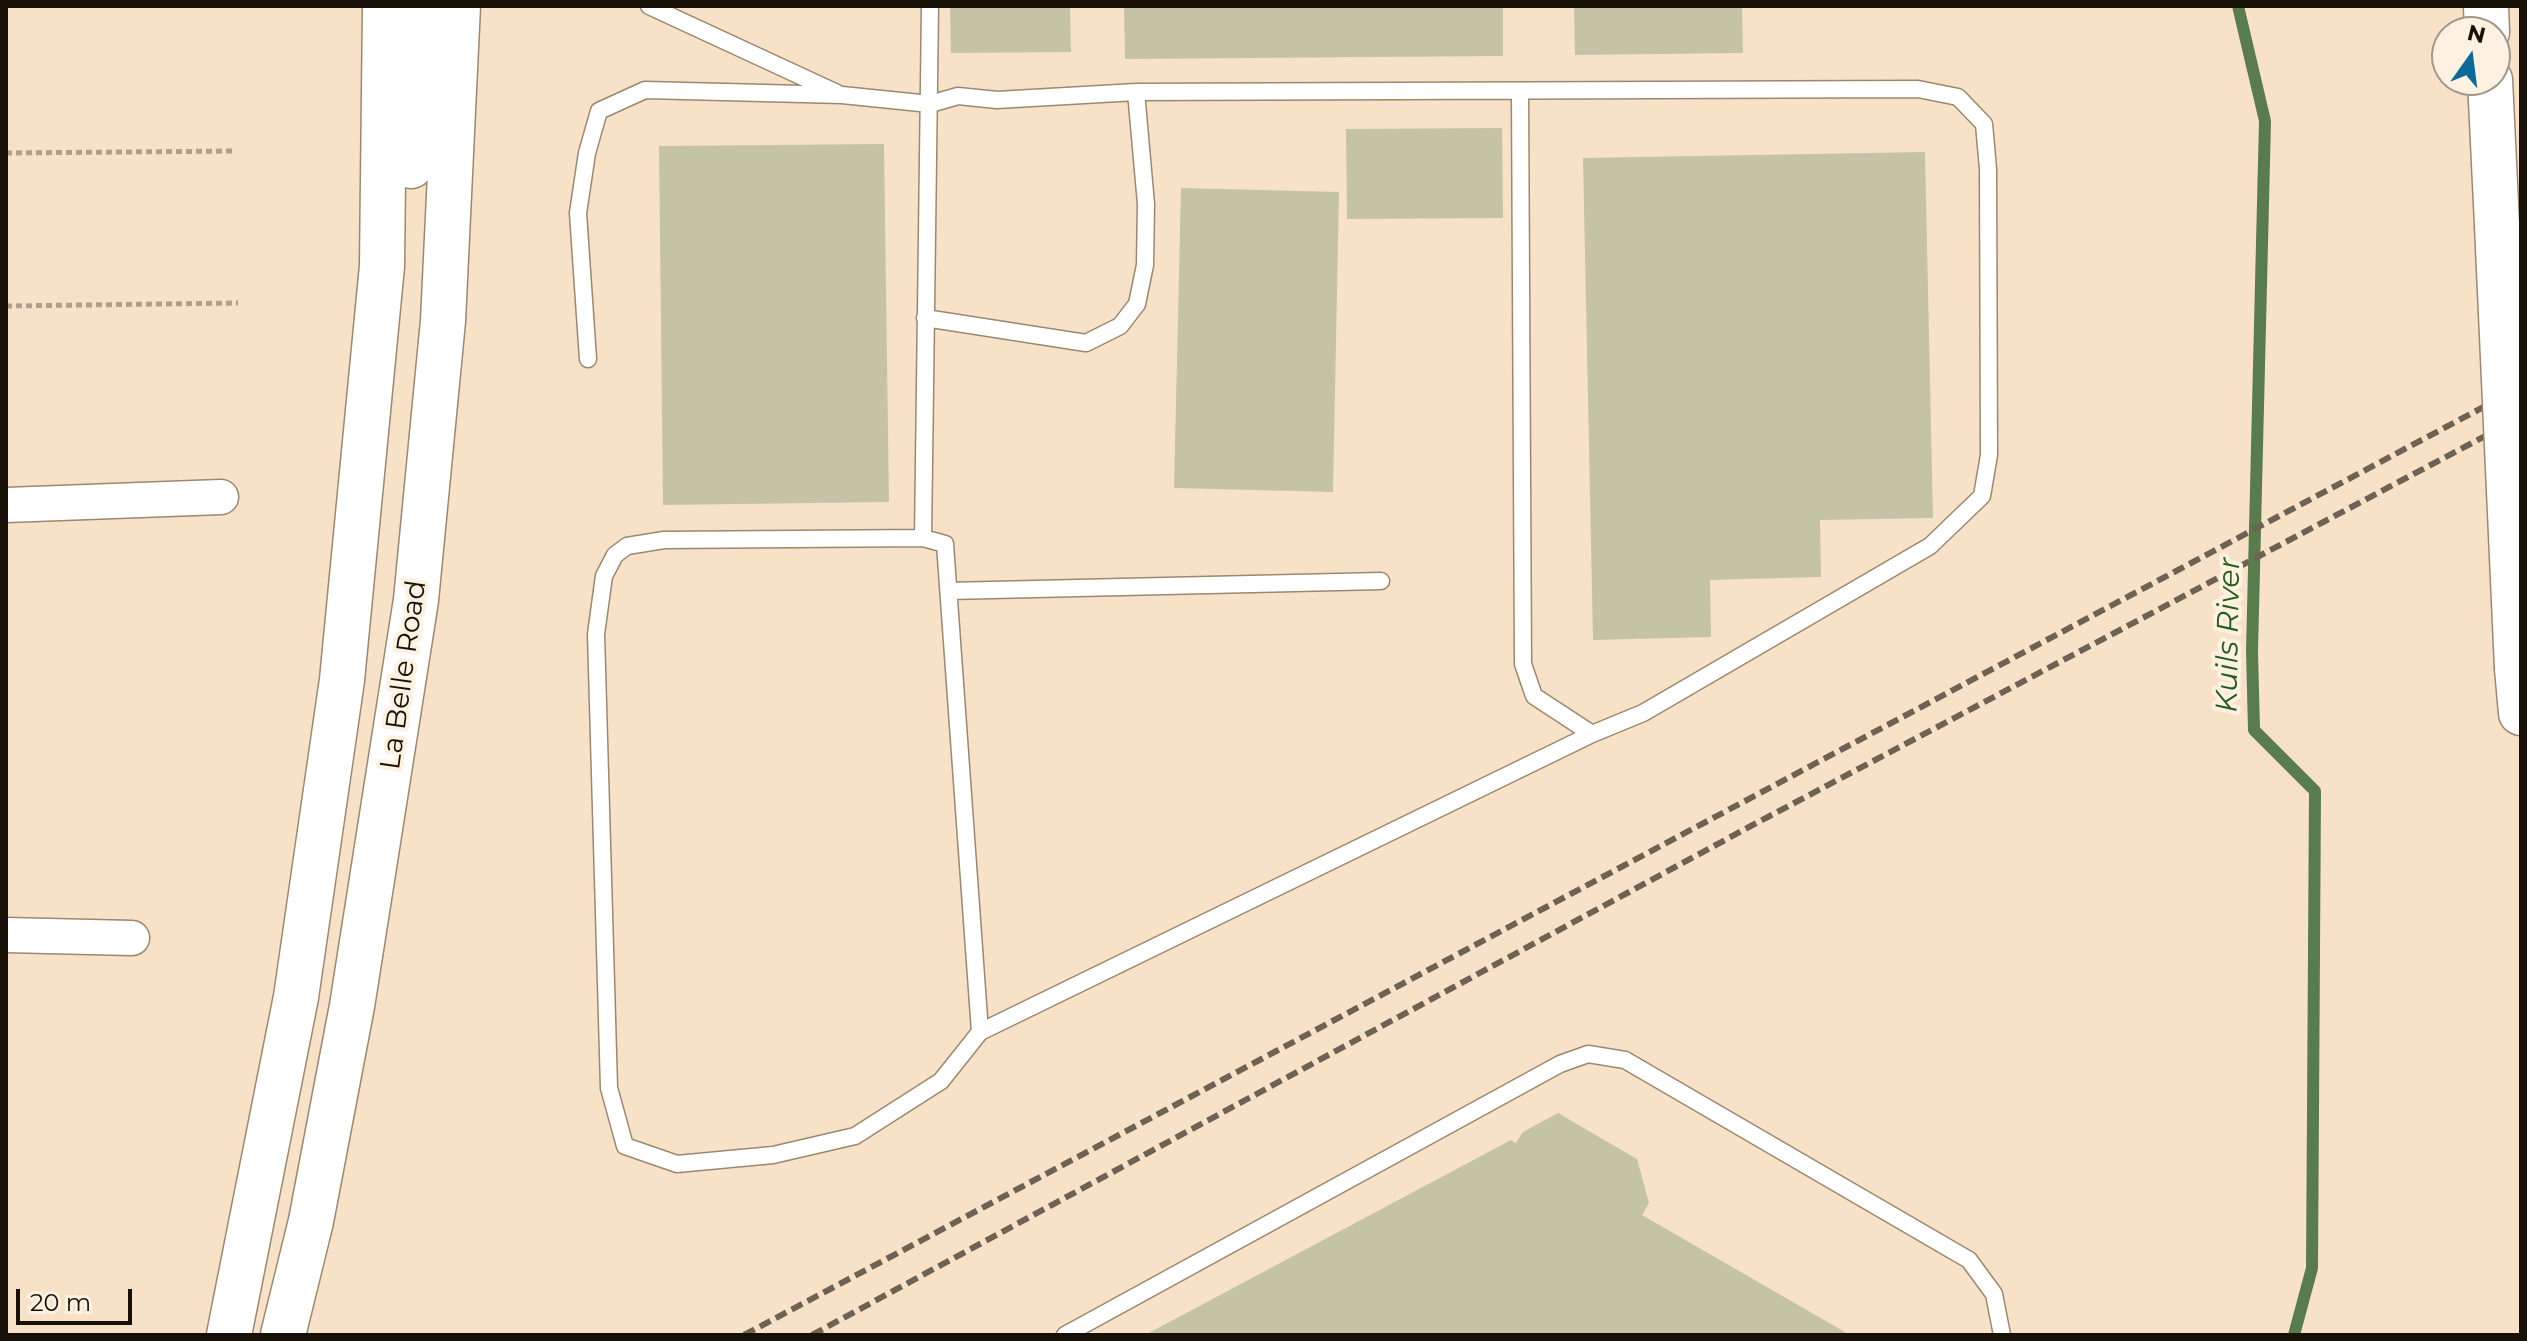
<!DOCTYPE html>
<html>
<head>
<meta charset="utf-8">
<style>
  body { margin:0 }
  #map { position:relative; width:2527px; height:1341px; overflow:hidden; background:#f7e2c8; font-family:Montserrat,sans-serif }
  canvas { display:block }
  .frame { position:absolute; inset:0; border:8px solid #161007; pointer-events:none }
  .north { position:absolute; left:2431px; top:16px; width:80px; height:80px; box-sizing:border-box; background:#fdf1e1; border:2px solid #a1978a; border-radius:50%; rotate:14deg; font-size:22px; font-weight:700; line-height:32px; text-align:center; color:#161007 }
  .north::after { content:''; display:block; margin:auto; width:28px; height:36px; background:#0c6a99; clip-path:polygon(50% 0,100% 100%,50% 72%,0 100%) }
  .scale { position:absolute; left:16px; top:1289px; width:116px; height:36px; box-sizing:border-box; border:4px solid #161007; border-top:0; padding-left:10px; font-size:24px; line-height:28px; white-space:nowrap; color:#161007; -webkit-text-stroke:6px #fdf1e1; paint-order:stroke }
</style>
</head>
<body>
<div id="map">
<canvas width="2527" height="1341"></canvas>
<div class="frame"></div>
<div class="north">N</div>
<div class="scale">20 m</div>
</div>
<script>
const ctx = document.querySelector('canvas').getContext('2d');
ctx.lineJoin = 'round';
const shape = rows => new Path2D(rows.map(r => 'M' + r).join(''));
function stroke(path, color, width, dash) { ctx.strokeStyle = color; ctx.lineWidth = width; ctx.lineCap = dash ? 'butt' : 'round'; ctx.setLineDash(dash || []); ctx.stroke(path); }
function fillPath(path, color) { ctx.fillStyle = color; ctx.fill(path, 'evenodd'); }
function label(font, color, halo, rows, align = 'center') {
  ctx.font = font + ' Montserrat,sans-serif'; ctx.lineWidth = 8; ctx.setLineDash([]); ctx.textBaseline = 'middle'; ctx.strokeStyle = halo; ctx.fillStyle = color; for (const [text, x, y, turn = 0] of rows) {
    ctx.save(); ctx.translate(x, y); ctx.rotate((+turn || 0) * Math.PI / 180); ctx.textAlign = isNaN(turn) ? turn : align; if (halo) ctx.strokeText(text, 0, 0); ctx.fillText(text, 0, 0); ctx.restore();
  }
}
stroke(shape([
  [2238,6,2265,121,2252,651,2254,730,2315,791,2312,1268,2294,1335]
]), '#597c4c', 12);
fillPath(shape([
  [950,6,1070,6,1071,52,951,53],
  [1124,6,1503,6,1503,56,1125,59],
  [1574,6,1742,6,1743,53,1575,55],
  [1502,128,1503,218,1347,219,1346,129],
  [884,144,889,502,663,505,659,146],
  [1925,152,1933,518,1820,520,1821,577,1710,580,1711,637,1593,640,1583,158],
  [1181,188,1339,192,1333,492,1174,488],
  [1558,1113,1637,1159,1649,1203,1642,1215,1850,1335,1145,1335,1511,1140,1516,1143,1523,1132]
]), '#c4c3a5');
const lane = shape([
  [649,6,837,93],
  [925,318,1086,343,1120,326,1137,304,1145,265,1146,204,1136,92],
  [588,359,578,213,587,153,599,111,645,90,842,95,930,104,958,96,997,100,1136,92,1918,89,1958,97,1984,124,1988,169,1989,455,1982,496,1930,546,1643,713,1592,734,1534,696,1523,664,1520,92],
  [923,538,930,6],
  [949,591,1381,581],
  [980,1032,945,544,923,538,664,540,627,546,615,555,604,576,596,634,609,1088,625,1146,677,1164,773,1155,855,1136,941,1081,980,1032,1592,734],
  [1065,1335,1560,1064,1588,1054,1625,1060,1969,1260,1994,1294,2002,1335]
]);
const street = shape([
  [6,505,221,497],
  [6,935,132,938]
]);
const secondary = shape([
  [411,166,419,41,430,6],
  [229,1335,296,997,342,680,382,266,385,6],
  [283,1335,311,1221,352,1006,416,600,443,321,458,6]
]);
const highway = shape([
  [2486,6,2487,32],
  [2490,80,2497,225],
  [2517,668,2521,713]
]);
stroke(lane, '#9b8870', 19);
stroke(street, '#9b8870', 37);
stroke(secondary, '#9b8870', 47);
stroke(highway, '#9b8870', 47);
stroke(shape([
  [6,153,235,151],
  [6,306,238,303]
]), '#b0a08b', 5, [6, 4]);
stroke(lane, '#fff', 16);
stroke(street, '#fff', 34);
stroke(secondary, '#fff', 44);
stroke(highway, '#fff', 44);
stroke(shape([
  [744,1335,2521,387],
  [812,1335,1749,827,2521,417]
]), '#6e6253', 6, [12, 6]);
const highwayBridge = shape([
  [2497,225,2517,668]
]);
stroke(highwayBridge, '#9b8870', 47, []);
stroke(highwayBridge, '#fff', 44);
label('28px', '#161007', '#fdf1e1', [
  ["La Belle Road",404,675,-82]
]);
label('italic 30px', '#285c1b', '#fdf1e1', [
  ["Kuils River",2229,635,-89]
]);
</script>
</body>
</html>
